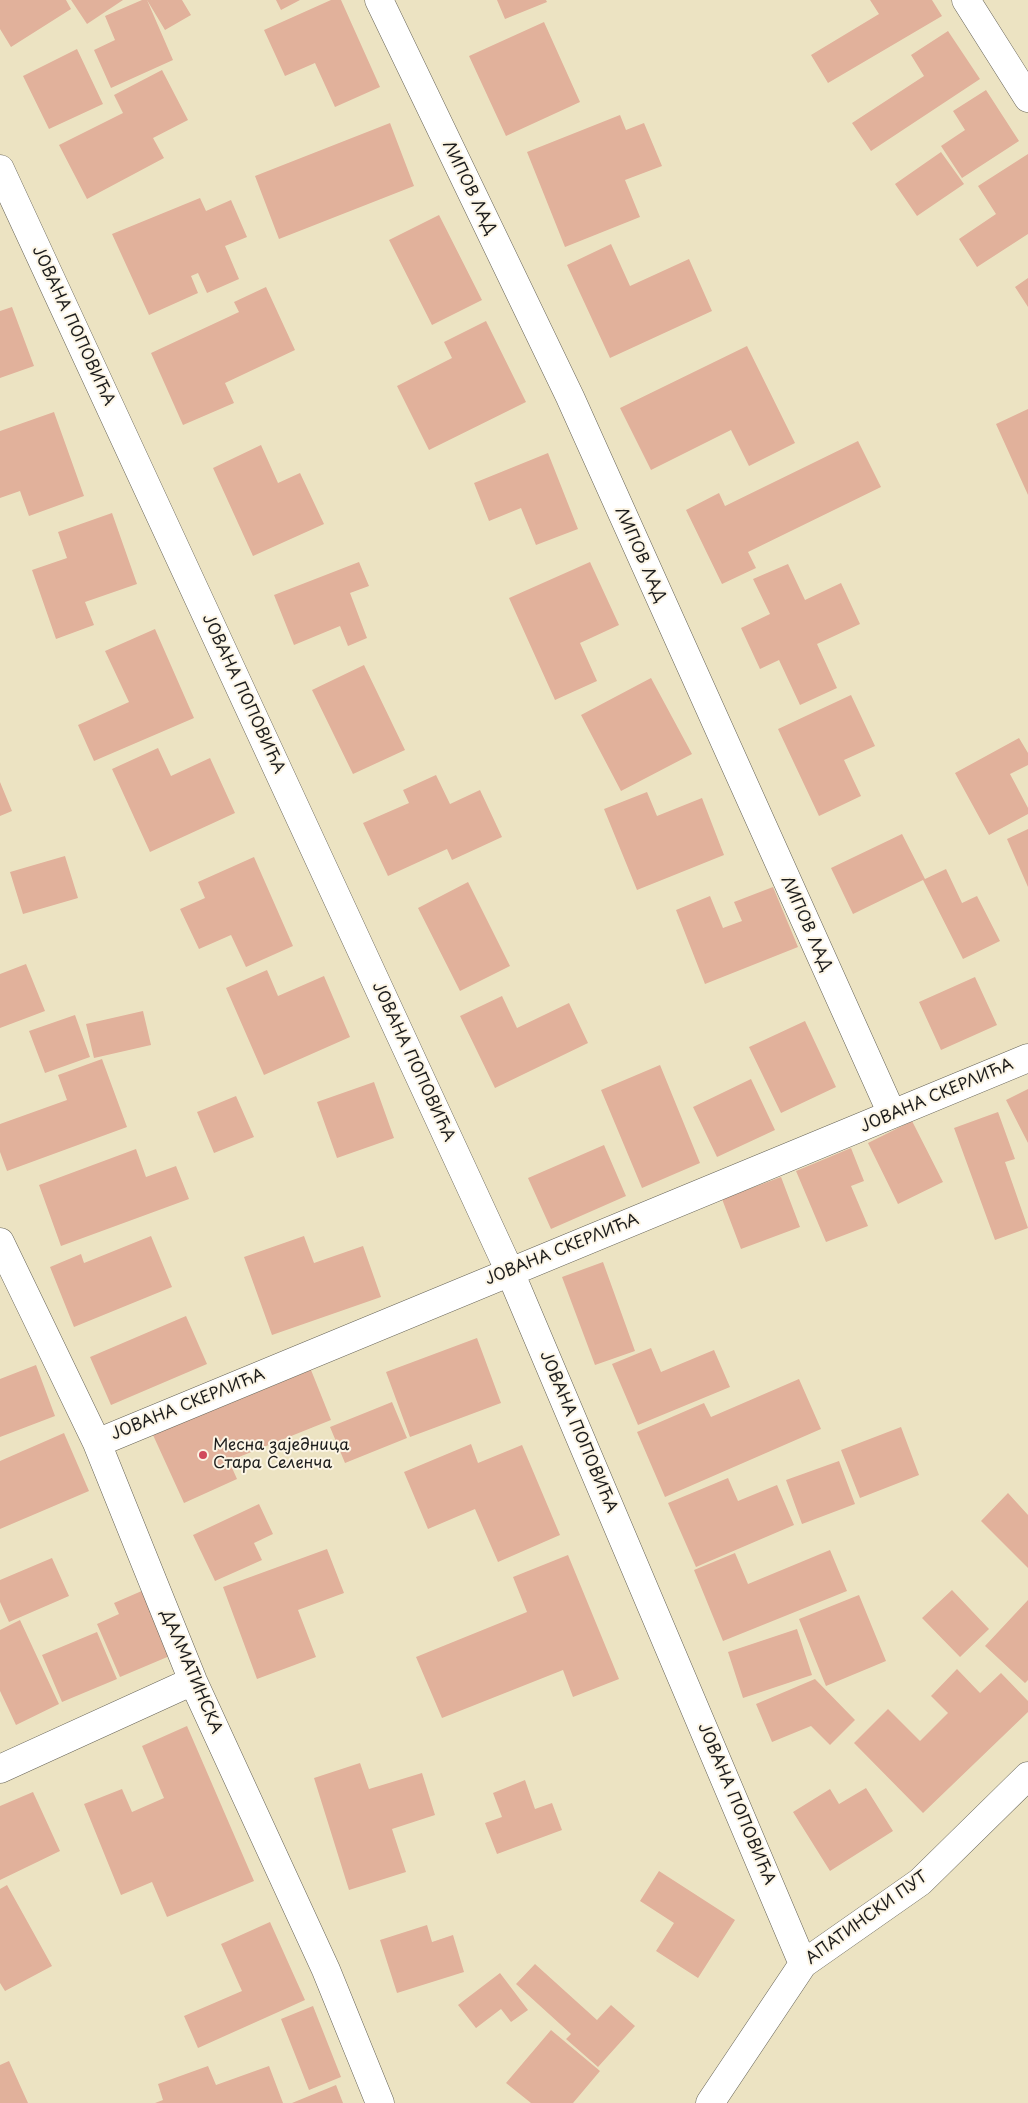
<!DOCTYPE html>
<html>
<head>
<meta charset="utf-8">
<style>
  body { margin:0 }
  canvas { display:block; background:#ece3c2 }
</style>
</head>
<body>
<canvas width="1028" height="2103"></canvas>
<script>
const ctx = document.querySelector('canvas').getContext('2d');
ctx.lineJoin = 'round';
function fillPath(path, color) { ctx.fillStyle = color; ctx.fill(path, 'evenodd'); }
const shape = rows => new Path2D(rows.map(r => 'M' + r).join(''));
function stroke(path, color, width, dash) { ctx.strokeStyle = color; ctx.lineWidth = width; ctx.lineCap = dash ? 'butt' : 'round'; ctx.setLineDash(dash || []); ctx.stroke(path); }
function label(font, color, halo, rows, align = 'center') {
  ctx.font = font + ' "Playpen Sans",sans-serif'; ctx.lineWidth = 4; ctx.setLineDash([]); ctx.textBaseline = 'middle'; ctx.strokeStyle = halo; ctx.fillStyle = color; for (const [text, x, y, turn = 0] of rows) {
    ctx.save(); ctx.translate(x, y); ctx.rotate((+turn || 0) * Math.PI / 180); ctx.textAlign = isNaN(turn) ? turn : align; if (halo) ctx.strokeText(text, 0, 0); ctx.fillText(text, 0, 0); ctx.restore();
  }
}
fillPath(shape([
  [0,0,66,0,71,9,11,47,0,29],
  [71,0,123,0,87,24],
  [142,0,147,0,173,60,111,88,94,50,115,40,105,16],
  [147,0,182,0,191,15,165,30],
  [276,0,300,0,281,10],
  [331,0,341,0,380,87,335,107,315,63,285,76,264,30],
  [497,0,546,0,547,2,505,19],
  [870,0,932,0,942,16,828,83,811,55,879,14],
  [544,22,580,102,506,136,469,56],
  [948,31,980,79,871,151,852,123,924,76,911,55],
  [77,49,103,104,49,129,23,76],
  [162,70,188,120,153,138,164,158,87,199,59,145,123,113,114,95],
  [986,90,1019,141,962,178,941,146,965,130,953,111],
  [620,115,626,130,644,123,662,166,625,180,640,217,565,247,527,152],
  [390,123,414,186,279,239,255,176],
  [941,152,964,184,917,216,895,184],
  [1028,154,1028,234,977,267,959,239,996,214,978,186],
  [200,198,206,211,231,200,247,237,225,246,239,279,207,293,198,273,191,276,198,293,149,315,112,234],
  [439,215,482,300,432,325,389,240],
  [611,244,630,286,689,259,712,311,610,358,567,265],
  [1028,278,1028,307,1015,287],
  [266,287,295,350,225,383,234,403,183,425,151,353,239,312,234,302],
  [12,307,34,366,0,378,0,311],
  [486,321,526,402,429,450,397,386,452,358,444,342],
  [747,346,795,443,749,466,731,430,651,470,620,408],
  [1028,409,1028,495,996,424],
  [54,412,84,496,29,516,20,491,0,498,0,431],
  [858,441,881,487,748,552,756,568,722,584,686,510,719,493,725,506],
  [261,445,278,483,300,473,324,524,253,556,213,468],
  [548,453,578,529,536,545,521,508,489,521,474,483],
  [112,513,137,584,85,602,94,625,56,639,32,570,67,558,58,532],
  [359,562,369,586,350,593,367,638,348,646,340,626,294,645,274,595],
  [590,562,619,625,580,643,597,681,555,700,509,598],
  [788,564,805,600,841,583,860,624,817,644,837,688,800,705,779,660,760,669,741,628,770,614,753,579],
  [155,629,194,718,94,761,78,725,129,702,105,651],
  [364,665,405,750,353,774,312,690],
  [651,678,692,754,621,791,581,715],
  [851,695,875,746,844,760,861,796,819,816,778,729],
  [1019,738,1028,753,1028,765,1010,774,1028,808,1028,814,989,835,955,773],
  [158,748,171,776,210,758,235,813,150,852,112,769],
  [436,775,450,804,480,790,502,837,452,860,447,849,388,876,363,823,409,803,403,790],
  [0,782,12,811,0,816],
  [647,792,657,816,702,798,724,855,637,890,604,809],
  [1028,829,1028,887,1007,839],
  [902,834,925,879,946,869,962,903,977,896,1000,941,963,959,923,880,853,914,831,868],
  [65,856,78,898,23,914,10,872],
  [254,857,293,946,246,967,231,935,199,949,180,909,205,898,198,882],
  [468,882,510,966,460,991,418,908],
  [773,887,798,947,705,984,676,910,710,896,723,928,742,921,734,902],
  [26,964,45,1011,0,1028,0,974],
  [267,970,278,996,324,976,350,1037,264,1075,226,988],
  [975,977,997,1025,941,1050,919,1002],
  [502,996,517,1028,569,1003,588,1043,495,1088,460,1016],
  [143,1011,151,1045,94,1058,86,1024],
  [75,1015,90,1057,45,1073,29,1031],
  [805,1021,836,1087,781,1113,749,1047],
  [102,1059,127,1127,7,1171,0,1152,0,1124,67,1100,58,1075],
  [660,1065,700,1163,642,1188,601,1090],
  [751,1079,775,1130,717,1157,693,1107],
  [374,1082,394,1138,337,1158,317,1102],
  [1028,1089,1028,1143,1006,1100],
  [236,1096,254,1137,214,1153,197,1112],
  [998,1112,1015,1159,1005,1162,1028,1228,995,1240,954,1128],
  [912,1121,943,1182,898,1204,868,1143],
  [604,1145,626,1196,551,1229,528,1178],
  [851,1148,864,1181,851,1186,868,1226,826,1242,796,1171],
  [136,1149,146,1177,176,1166,189,1199,61,1246,39,1185],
  [781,1177,800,1227,741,1249,722,1199],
  [151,1236,172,1287,74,1327,50,1267,81,1254,84,1263],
  [304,1236,314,1263,363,1246,381,1297,272,1335,244,1257],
  [603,1262,635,1351,595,1365,562,1277],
  [186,1316,207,1364,111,1405,90,1357],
  [477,1338,501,1403,410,1437,386,1372],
  [651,1348,661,1372,714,1350,730,1387,638,1425,612,1364],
  [36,1365,55,1416,0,1437,0,1379],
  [311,1370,331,1420,229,1461,237,1479,184,1503,153,1435],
  [799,1379,821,1429,665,1497,637,1432,704,1403,711,1417],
  [392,1402,407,1438,345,1463,330,1427],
  [901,1427,919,1475,860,1498,841,1450],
  [64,1433,89,1491,0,1529,0,1461],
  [471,1444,478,1463,522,1445,560,1535,498,1562,475,1509,428,1529,404,1472],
  [839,1461,855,1504,802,1524,786,1480],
  [728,1478,738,1501,777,1485,794,1525,696,1567,668,1503],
  [1008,1493,1028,1515,1028,1568,981,1521],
  [259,1504,273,1534,254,1543,262,1560,215,1581,193,1535],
  [327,1549,344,1593,298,1610,316,1657,257,1679,223,1587],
  [830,1550,847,1591,723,1641,694,1570,735,1553,748,1584],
  [568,1555,619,1679,573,1697,563,1670,442,1718,416,1657,527,1612,513,1577],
  [52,1558,69,1596,9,1622,0,1602,0,1580],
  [144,1590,172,1655,120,1677,97,1624,119,1614,114,1603],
  [952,1590,989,1629,960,1657,922,1618],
  [859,1595,886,1661,826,1686,799,1619],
  [1028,1600,1028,1680,1025,1683,985,1646],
  [20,1620,59,1704,16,1725,0,1691,0,1630],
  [797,1629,812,1675,743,1698,728,1652],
  [97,1632,117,1679,62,1702,42,1655],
  [957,1669,980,1693,1001,1673,1028,1701,1028,1712,923,1813,854,1743,888,1709,920,1741,948,1713,931,1696],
  [815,1679,855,1720,830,1745,811,1726,772,1742,756,1704],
  [187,1726,254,1881,167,1917,152,1882,121,1895,84,1804,122,1789,132,1812,164,1798,142,1746],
  [360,1763,369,1789,422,1773,435,1815,392,1829,406,1872,349,1890,314,1778],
  [525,1780,535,1809,552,1803,562,1830,497,1854,485,1823,502,1817,493,1793],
  [866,1788,893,1831,830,1871,793,1812,830,1789,839,1804],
  [33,1792,60,1851,0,1880,0,1806],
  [659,1871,735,1920,698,1978,656,1951,674,1923,640,1901],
  [7,1885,52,1966,5,1991,0,1983,0,1889],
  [270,1922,305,2000,198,2048,184,2016,242,1991,221,1944],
  [427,1925,432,1942,453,1935,464,1972,397,1993,380,1940],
  [535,1964,597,2020,611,2005,635,2026,598,2067,566,2039,571,2034,516,1984],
  [500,1973,528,2010,511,2022,501,2009,476,2028,458,2005],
  [313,2006,341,2077,309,2090,281,2019],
  [551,2030,600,2071,573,2103,531,2103,506,2083],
  [9,2061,28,2103,0,2103,0,2065],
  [208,2066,216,2085,269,2066,283,2103,155,2103,163,2100,158,2084],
  [336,2085,343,2103,292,2103]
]), '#e1b19b');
const minor = shape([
  [379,0,570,397,892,1114],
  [966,0,1028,98],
  [0,169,510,1272,803,1964],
  [0,1242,97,1443,193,1681,326,1970,380,2103],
  [97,1443,1028,1058],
  [0,1769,193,1681],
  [710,2103,803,1964,920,1882,1028,1776]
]);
stroke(minor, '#656256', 29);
stroke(minor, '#fff', 28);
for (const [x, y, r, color] of [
  [203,1455,5,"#d1495b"]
]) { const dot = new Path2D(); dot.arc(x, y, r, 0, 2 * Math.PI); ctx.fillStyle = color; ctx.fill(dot); stroke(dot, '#fcf5e5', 2); }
label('16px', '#1c1c1c', '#fcf5e5', [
  ["ЛИПОВ ЛАД",469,188,64],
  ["ЈОВАНА ПОПОВИЋА",73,326,65],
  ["ЛИПОВ ЛАД",640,555,66],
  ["ЈОВАНА ПОПОВИЋА",243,694,65],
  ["ЛИПОВ ЛАД",806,924,66],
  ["ЈОВАНА ПОПОВИЋА",413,1062,65],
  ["ЈОВАНА СКЕРЛИЋА",937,1096,-23],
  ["ЈОВАНА СКЕРЛИЋА",562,1250,-22],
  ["ЈОВАНА СКЕРЛИЋА",188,1405,-22],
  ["ЈОВАНА ПОПОВИЋА",578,1432,67],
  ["ДАЛМАТИНСКА",191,1672,67],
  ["ЈОВАНА ПОПОВИЋА",736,1804,67],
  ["АПАТИНСКИ ПУТ",867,1918,-36]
]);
label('16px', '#1c1c1c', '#fcf5e5', [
  ["Месна заједница",213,1446],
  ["Стара Селенча",213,1464]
], 'left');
</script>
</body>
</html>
